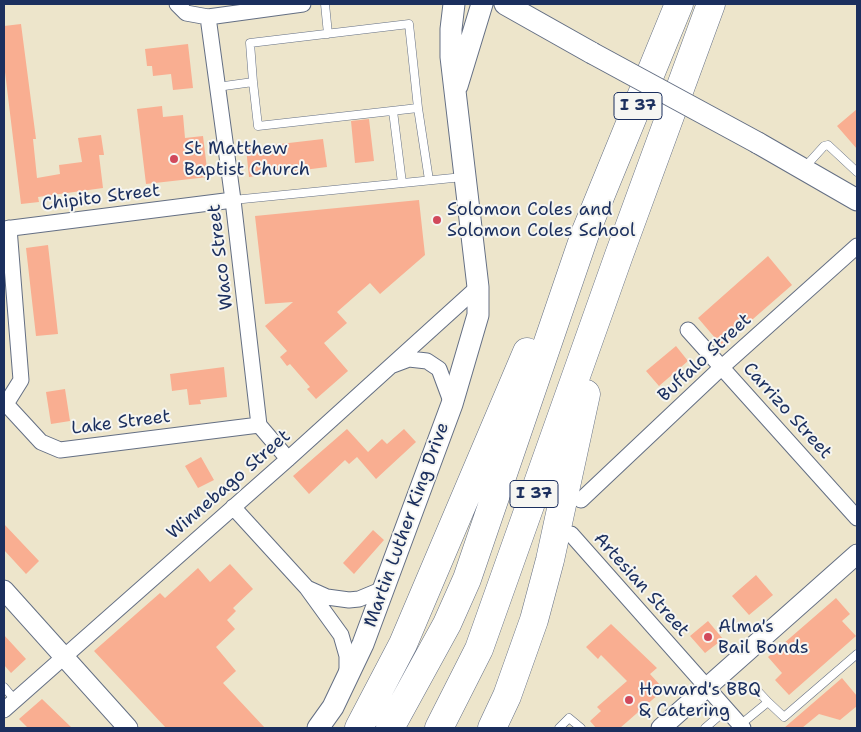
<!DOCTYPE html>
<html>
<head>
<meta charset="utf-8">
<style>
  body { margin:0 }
  #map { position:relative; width:861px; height:732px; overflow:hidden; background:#ede5cb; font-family:"Shantell Sans",sans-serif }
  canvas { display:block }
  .frame { position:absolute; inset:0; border:5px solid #1b2f5e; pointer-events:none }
</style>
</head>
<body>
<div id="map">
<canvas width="861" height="732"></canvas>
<div class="frame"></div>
</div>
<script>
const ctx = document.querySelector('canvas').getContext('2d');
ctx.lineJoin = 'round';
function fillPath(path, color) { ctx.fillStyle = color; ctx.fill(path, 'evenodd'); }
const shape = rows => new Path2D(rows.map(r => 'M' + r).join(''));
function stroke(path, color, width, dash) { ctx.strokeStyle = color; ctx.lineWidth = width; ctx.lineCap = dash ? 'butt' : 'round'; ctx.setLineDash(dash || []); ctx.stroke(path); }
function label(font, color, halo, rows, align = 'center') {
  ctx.font = font + ' "Shantell Sans",sans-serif'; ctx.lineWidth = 4; ctx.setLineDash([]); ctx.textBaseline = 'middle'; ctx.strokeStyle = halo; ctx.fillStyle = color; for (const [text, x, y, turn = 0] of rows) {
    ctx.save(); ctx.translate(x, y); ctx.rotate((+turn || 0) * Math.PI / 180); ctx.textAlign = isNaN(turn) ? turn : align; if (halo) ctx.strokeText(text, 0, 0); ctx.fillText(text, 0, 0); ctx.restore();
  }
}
fillPath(shape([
  [21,24,36,139,33,139,37,178,60,174,59,165,82,162,78,138,101,135,104,155,99,155,103,188,38,197,39,202,21,204,5,72,4,26],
  [188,44,193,88,173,90,171,74,153,76,152,66,147,66,145,49],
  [162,106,163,117,183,115,185,138,203,136,208,177,146,184,137,109],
  [857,109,857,149,837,126],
  [369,119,374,161,355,163,351,121],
  [323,139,327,167,249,177,246,148],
  [419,200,425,255,380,294,370,283,337,312,347,323,324,343,348,371,316,399,307,389,310,387,290,364,287,366,280,357,287,351,265,326,293,302,265,304,255,216],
  [48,245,58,334,36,336,26,248],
  [768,256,792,285,722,346,698,318],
  [676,346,688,361,659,386,646,371],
  [224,367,227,397,200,400,201,404,189,405,187,389,172,391,170,374],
  [65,389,70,421,51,424,46,392],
  [347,429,368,452,382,439,387,444,404,429,416,442,376,479,357,457,349,464,345,460,309,494,293,476],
  [201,457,214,480,198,488,185,466],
  [4,524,39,561,26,574,4,550],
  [373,530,384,540,354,574,343,563],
  [230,564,253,589,233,608,236,611,227,620,235,629,216,647,236,671,223,683,265,728,166,728,94,651,160,593,165,598,198,568,210,582],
  [756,575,773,595,749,615,732,596],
  [836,598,850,614,842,621,856,636,789,695,775,680,782,673,768,657],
  [708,621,723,639,705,653,690,636],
  [611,624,657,668,650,674,661,686,657,690,660,693,620,728,596,728,590,721,601,711,597,707,627,681,601,655,598,659,586,647],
  [4,635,26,659,11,673,4,665],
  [842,678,857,696,857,706,840,720,819,714,802,728,784,728],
  [42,699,72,728,28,728,19,719]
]), '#f9ae91');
const service = shape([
  [325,4,328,34],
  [217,87,253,82,258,126,418,108,409,24,250,43,253,82],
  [418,108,429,180],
  [393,111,402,183],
  [805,167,824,146,828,145,857,172],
  [233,200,463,177],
  [4,687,15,700],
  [768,702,784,717,857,654],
  [740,725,768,702,754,687],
  [559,728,569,718,581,728],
  [705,728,727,709]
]);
const minor = shape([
  [177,4,186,13,208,17,303,4],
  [208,17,233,200,259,425,288,459],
  [4,229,233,200],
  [688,330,857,518],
  [393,365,409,359,427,361,439,369,452,404],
  [6,404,21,380,9,228],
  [4,406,6,404,41,442,60,450,259,425],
  [581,500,722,367,857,246],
  [233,507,307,588],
  [571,534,743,728],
  [347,674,347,656,341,635,307,588,327,597,349,600,359,599,383,589],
  [4,710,288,459,478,287]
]);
const tertiary = shape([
  [4,590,128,728],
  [661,728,857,554]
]);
const secondary = shape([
  [505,4,592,53],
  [457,86,482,4],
  [758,143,857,200],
  [318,728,333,707,363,644,452,404,478,315,478,287,451,57,451,29,454,4]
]);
const motorway = shape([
  [359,728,403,644,527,352],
  [390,728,447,624,467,579,586,231,679,4],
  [439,728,479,649,619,255,711,4],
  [492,728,507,696,534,620,550,560,586,394]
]);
stroke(service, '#646f84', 9);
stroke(minor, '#646f84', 17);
stroke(tertiary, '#646f84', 21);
stroke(secondary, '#646f84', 23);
stroke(motorway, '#646f84', 29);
stroke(service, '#fff', 8);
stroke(minor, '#fff', 15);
stroke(tertiary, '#fff', 19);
stroke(secondary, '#fff', 21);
stroke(motorway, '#fff', 28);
const secondaryBridge = shape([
  [592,53,758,143]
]);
stroke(secondaryBridge, '#646f84', 23, []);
stroke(secondaryBridge, '#fff', 21);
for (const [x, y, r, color] of [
  [174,159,5,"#d1495b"],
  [437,220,5,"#d1495b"],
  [708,637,5,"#d1495b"],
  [629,700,5,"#d1495b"]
]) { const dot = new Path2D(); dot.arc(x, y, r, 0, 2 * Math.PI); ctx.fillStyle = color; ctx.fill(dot); stroke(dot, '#f6f6f2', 2); }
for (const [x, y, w] of [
  [638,106,48],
  [534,494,48]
]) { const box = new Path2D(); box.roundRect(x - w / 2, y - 13.5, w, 27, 4); ctx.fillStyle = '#f6f6f2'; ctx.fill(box); stroke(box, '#1b2f5e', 1); }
label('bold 16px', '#1b2f5e', null, [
  ["I 37",638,106],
  ["I 37",534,494]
]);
label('18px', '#1b2f5e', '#f6f6f2', [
  ["St Matthew",184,149],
  ["Baptist Church",184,170],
  ["Solomon Coles and",447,210],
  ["Solomon Coles School",447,231],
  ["Alma's",718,627],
  ["Bail Bonds",718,648],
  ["Howard's BBQ",639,690],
  ["& Catering",639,711]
], 'left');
label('18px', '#1b2f5e', '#f6f6f2', [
  ["Chipito Street",101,198,-7],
  ["Waco Street",221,257,-97],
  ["Buffalo Street",705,358,-43],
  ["Carrizo Street",787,411,48],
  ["Lake Street",121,423,-7],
  ["Winnebago Street",229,485,-41],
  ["Martin Luther King Drive",407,525,-70],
  ["Artesian Street",641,585,48]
]);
</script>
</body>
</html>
